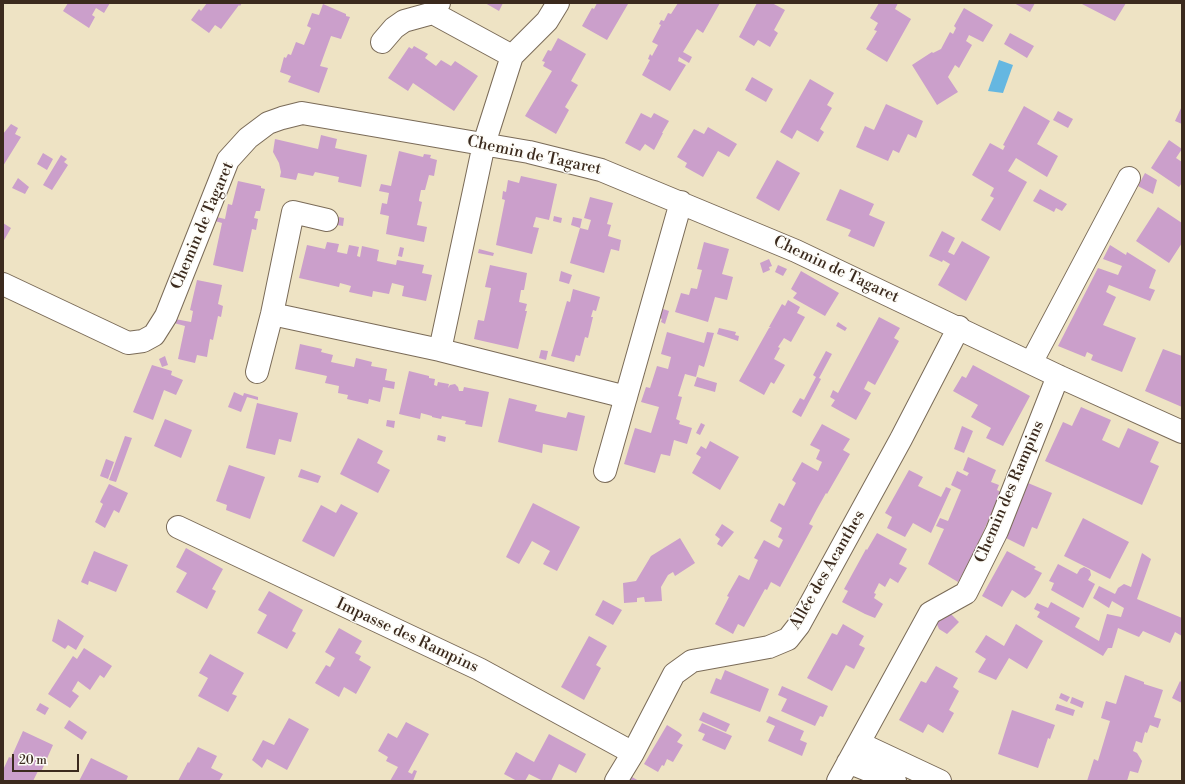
<!DOCTYPE html>
<html>
<head>
<meta charset="utf-8">
<style>
  body { margin:0 }
  #map { position:relative; width:1185px; height:784px; overflow:hidden; background:#eee3c4; font-family:"Libre Bodoni",serif }
  canvas { display:block }
  .frame { position:absolute; inset:0; border:4px solid #3b2a1e; pointer-events:none }
  .scale { position:absolute; left:12px; top:754px; width:67px; height:18px; box-sizing:border-box; border:2px solid #3b2a1e; border-top:0; padding-left:5px; font-size:12px; line-height:14px; white-space:nowrap; color:#3b2a1e; -webkit-text-stroke:3px #fdfcf7; paint-order:stroke }
</style>
</head>
<body>
<div id="map">
<canvas width="1185" height="784"></canvas>
<div class="frame"></div>
<div class="scale">20 m</div>
</div>
<script>
const ctx = document.querySelector('canvas').getContext('2d');
ctx.lineJoin = 'round';
function fillPath(path, color) { ctx.fillStyle = color; ctx.fill(path, 'evenodd'); }
const shape = rows => new Path2D(rows.map(r => 'M' + r).join(''));
function stroke(path, color, width, dash) { ctx.strokeStyle = color; ctx.lineWidth = width; ctx.lineCap = dash ? 'butt' : 'round'; ctx.setLineDash(dash || []); ctx.stroke(path); }
function label(font, color, halo, rows, align = 'center') {
  ctx.font = font + ' "Libre Bodoni",serif'; ctx.lineWidth = 3; ctx.setLineDash([]); ctx.textBaseline = 'middle'; ctx.strokeStyle = halo; ctx.fillStyle = color; for (const [text, x, y, turn = 0] of rows) {
    ctx.save(); ctx.translate(x, y); ctx.rotate((+turn || 0) * Math.PI / 180); ctx.textAlign = isNaN(turn) ? turn : align; if (halo) ctx.strokeText(text, 0, 0); ctx.fillText(text, 0, 0); ctx.restore();
  }
}
fillPath(shape([
  [999,60,1013,65,1003,93,988,91]
]), '#65b7e1');
fillPath(shape([
  [68,3,110,3,104,13,96,8,92,15,95,17,89,28,63,11],
  [207,3,242,3,240,6,239,5,221,29,215,25,209,33,191,20,199,9,201,11],
  [485,3,503,3,499,11],
  [597,3,628,4,607,40,582,26,592,8,594,9],
  [678,3,720,3,703,33,697,29,683,52,692,57,689,63,679,57,678,61,686,65,670,91,642,75,650,60,648,59,650,54,652,56,658,45,652,42,661,25,659,24,661,20,664,21,668,13,671,14],
  [757,3,772,3,785,10,774,30,778,33,770,47,758,40,754,46,739,37],
  [879,3,898,3,895,9,911,19,887,62,866,49,877,31,874,30,878,23,870,18],
  [1014,3,1035,3,1030,12],
  [1080,3,1126,3,1115,21],
  [323,4,346,14,346,16,350,17,341,39,331,36,320,66,328,68,319,93,288,82,291,76,280,72,284,57,286,58,288,54,291,55,296,42,304,45,311,28,307,26,312,13,319,15],
  [964,8,993,25,983,42,969,35,966,41,972,45,959,68,955,65,948,77,958,92,937,105,912,65,932,52,933,53,941,49,950,32,953,34,956,28,954,26],
  [1010,33,1034,46,1027,58,1004,44],
  [558,38,586,54,571,81,578,85,565,107,569,110,556,134,525,116,552,71,543,66,545,62,542,61,548,50,551,51],
  [414,46,428,54,425,58,436,66,441,60,451,66,455,61,478,76,454,111,413,83,408,91,388,78,409,47,412,49],
  [752,77,773,89,766,102,745,90],
  [810,79,834,93,827,105,832,108,820,129,824,132,818,142,797,130,792,139,780,132],
  [886,104,923,121,916,138,908,134,899,153,893,150,888,161,856,147,865,126,874,130],
  [1024,106,1050,121,1037,144,1058,156,1047,177,1016,158,1008,171,1027,182,1000,231,981,220,994,198,990,196,994,188,972,175,990,143,1003,150,1005,146,1003,145],
  [1182,106,1182,124,1175,121],
  [1058,111,1073,119,1068,128,1053,120],
  [641,113,651,118,654,113,669,121,662,133,663,133,654,150,645,144,640,151,625,143],
  [11,124,18,128,15,134,21,137,3,166,3,134],
  [708,127,737,144,729,157,718,151,703,177,685,167,687,163,677,157,694,129,704,134],
  [321,135,337,139,335,148,367,155,361,187,338,182,339,177,315,172,313,176,298,173,296,180,280,177,281,172,279,163,273,152,275,139,318,149],
  [1169,140,1182,149,1176,158,1182,162,1182,183,1179,187,1151,168],
  [399,151,423,157,424,154,431,155,430,158,437,160,434,176,429,175,425,190,421,190,419,200,419,201,422,202,417,225,427,227,424,242,386,234,389,216,380,214,382,203,387,204,389,193,379,191,381,184,391,186],
  [43,153,53,159,47,170,37,164],
  [61,155,67,159,64,162,68,165,52,190,43,185],
  [777,160,800,173,779,211,756,198],
  [1145,173,1157,180,1153,194,1138,186],
  [521,176,557,184,549,220,536,217,533,227,539,228,532,254,496,245,505,200,502,199,503,191,506,192,508,180,519,183],
  [18,178,29,187,25,194,12,188],
  [238,181,261,186,261,188,265,189,260,211,256,211,254,218,258,219,256,230,252,229,243,272,213,265,222,223,215,221,216,217,225,219,228,204,232,205],
  [840,189,874,204,869,215,885,222,874,247,848,236,851,230,826,220],
  [1040,189,1067,204,1062,211,1056,208,1054,212,1033,201],
  [590,197,613,203,607,224,611,225,608,236,621,240,619,251,611,249,604,273,570,263,580,228,588,230,591,220,584,218],
  [1158,207,1182,223,1182,243,1169,263,1136,241],
  [554,216,562,218,561,223,553,221],
  [339,217,344,218,343,226,337,225],
  [573,217,582,219,580,228,571,225],
  [3,223,11,228,3,242],
  [942,231,955,238,948,252,954,255,962,241,990,257,966,301,938,285,950,264,943,260,942,262,929,256],
  [327,242,339,244,337,252,347,254,349,245,359,247,357,256,360,257,362,246,379,250,377,261,396,265,397,260,424,265,422,273,432,275,426,301,402,296,404,286,392,283,389,294,373,291,372,297,349,292,351,286,340,283,339,287,299,278,307,245,325,249],
  [704,242,729,249,722,274,733,277,727,300,715,297,708,322,675,312,681,293,689,295,691,288,697,289,702,270,697,269],
  [1110,245,1126,255,1127,252,1156,270,1149,288,1155,290,1150,301,1109,285,1106,292,1116,297,1103,325,1136,338,1122,372,1091,360,1093,355,1087,352,1085,357,1058,346,1098,268,1118,275,1122,266,1103,259],
  [400,247,404,248,402,257,398,256],
  [479,249,494,253,493,256,478,253],
  [769,259,772,266,769,267,770,270,763,273,760,263],
  [490,265,527,273,524,290,521,290,519,302,527,304,525,311,527,311,518,349,474,339,478,320,484,321,488,303,491,288,485,287],
  [778,265,787,269,783,276,775,272],
  [561,271,572,275,569,284,559,281],
  [801,271,839,293,825,316,793,298,797,293,791,289],
  [197,280,222,285,218,304,223,306,221,317,218,316,213,340,210,339,207,357,197,355,195,363,178,359,185,326,174,323,175,319,191,322,193,311,190,310],
  [573,289,600,297,596,311,593,310,591,317,593,317,588,338,585,337,580,356,576,355,574,362,551,356,567,301,570,302],
  [788,300,800,307,797,313,805,317,791,342,784,338,778,347,780,348,774,359,785,365,774,384,771,382,764,395,739,381,769,328,771,328,769,327,782,304,785,306],
  [663,309,669,311,665,324,661,322,662,319,660,318],
  [879,317,900,328,894,338,899,341,875,385,868,381,864,389,871,393,856,420,831,406,835,400,830,397,833,390,838,393],
  [838,322,847,328,845,331,836,326],
  [719,328,736,332,735,335,739,336,738,341,717,334],
  [667,332,704,343,707,332,714,333,704,367,699,365,696,377,685,374,678,396,682,397,676,419,680,421,679,424,692,428,687,444,674,440,670,456,661,454,655,473,624,464,635,428,651,433,659,407,641,402,646,387,650,388,657,366,668,369,671,357,661,354],
  [300,344,322,349,321,352,333,355,331,362,354,367,356,358,372,362,371,366,387,369,385,380,395,382,394,389,383,387,380,402,369,399,368,404,347,399,348,395,338,393,339,386,325,383,327,376,295,369],
  [1163,349,1182,356,1182,407,1145,391],
  [541,350,548,351,546,360,539,358],
  [826,351,832,354,819,378,821,379,801,417,792,412,800,398,804,400,816,377,813,375],
  [165,356,168,365,162,367,159,359],
  [152,365,172,371,171,375,183,380,176,395,164,390,153,420,133,412],
  [973,365,1030,396,1003,446,986,438,991,428,971,417,978,405,953,391,962,376,966,378],
  [409,371,429,376,429,378,435,379,434,385,437,386,438,382,449,384,448,388,450,385,455,384,458,387,459,391,463,391,464,387,489,392,482,427,465,424,466,421,442,416,441,419,432,417,432,416,421,413,420,419,399,414],
  [697,377,717,383,715,392,694,386],
  [234,392,243,396,244,393,258,397,258,400,247,397,241,412,228,407],
  [509,398,537,405,535,411,566,418,568,412,585,416,577,451,543,444,542,453,498,442],
  [257,403,298,413,291,442,279,439,275,455,246,448],
  [1081,407,1111,420,1102,440,1119,448,1128,428,1159,442,1150,462,1159,466,1142,505,1045,461,1063,422,1072,426],
  [165,419,192,430,181,458,154,446],
  [387,420,395,421,394,428,386,426],
  [701,423,705,425,700,435,696,433],
  [822,424,850,439,843,450,850,454,827,494,826,493,817,509,809,524,813,526,780,587,771,582,767,590,765,589,744,627,738,624,733,634,715,624,729,597,727,596,739,575,749,580,758,560,754,558,764,540,779,548,783,540,778,537,782,528,770,521,779,503,784,506,790,494,796,483,792,480,802,462,818,471,822,462,816,459,820,450,810,445],
  [962,426,973,431,964,453,954,449],
  [438,435,446,437,445,442,437,440],
  [125,436,132,438,116,482,109,480],
  [358,438,383,451,377,463,390,470,378,493,340,474],
  [710,441,739,457,720,490,692,473,701,457,696,454,701,446,706,449],
  [968,457,996,470,991,482,999,485,997,490,1001,492,972,557,958,582,928,564,944,529,936,526,940,518,948,521,961,490,951,485,957,471,967,476,969,473,963,470],
  [106,459,114,462,108,479,100,476],
  [229,465,265,477,250,519,226,510,227,505,216,501],
  [301,469,321,476,318,483,298,477],
  [909,470,923,477,918,486,941,497,946,487,951,489,931,533,913,523,905,537,887,528,892,517,885,513],
  [1028,483,1052,493,1037,529,1032,527,1024,547,1006,538],
  [109,484,128,493,119,513,114,510,105,528,95,522,103,504,100,502],
  [533,503,580,527,557,571,543,564,550,551,532,541,519,564,506,557],
  [341,504,358,513,334,557,302,541,321,505,336,513],
  [1083,518,1129,542,1110,579,1064,556],
  [722,524,734,532,722,547,717,544,720,539,715,535],
  [877,533,907,549,899,564,907,568,898,583,890,578,885,587,879,583,874,593,876,594,874,598,883,604,875,618,865,614,842,602,848,591,844,589,866,549,867,550],
  [680,538,695,563,675,576,673,572,668,575,661,587,662,601,645,602,644,597,637,598,637,602,624,603,623,583,636,581,651,556],
  [186,548,223,569,212,589,216,591,207,609,176,592,187,573,176,567],
  [94,551,128,565,116,592,89,581,88,585,81,582],
  [1007,551,1036,567,1034,569,1042,573,1030,594,1025,598,1012,590,1002,607,982,596],
  [1142,553,1151,559,1137,599,1182,618,1182,636,1175,632,1170,643,1143,631,1139,637,1118,628,1112,648,1108,648,1103,656,1037,617,1040,612,1034,609,1037,603,1048,608,1051,602,1080,618,1075,627,1099,641,1107,614,1121,617,1124,608,1112,601,1109,608,1093,598,1099,586,1115,594,1118,588,1124,584,1131,587],
  [1058,564,1077,574,1080,569,1084,567,1090,570,1091,575,1088,580,1095,584,1083,608,1051,590,1054,583,1049,581],
  [269,591,303,610,292,631,296,633,287,649,257,633,267,615,258,610],
  [603,600,622,610,613,625,595,615],
  [949,612,959,622,947,634,939,629,936,622],
  [58,619,84,636,76,650,68,645,65,649,52,641],
  [843,624,864,636,859,645,865,648,854,669,846,665,832,691,807,678,832,633,837,635],
  [1016,624,1043,641,1027,669,1009,658,996,680,978,672,986,659,975,652,986,635,1004,646],
  [339,628,362,641,355,653,361,656,359,660,371,667,356,694,344,687,339,697,315,683,326,665,330,667,335,658,325,652],
  [589,636,607,646,596,665,601,668,584,700,561,687],
  [84,648,112,666,104,678,100,675,90,690,78,681,72,691,79,696,70,708,48,694,73,656,77,659],
  [210,654,244,673,232,694,237,696,228,712,198,696,208,678,199,673],
  [936,666,958,678,953,687,959,691,949,710,954,713,943,733,928,724,923,733,899,720,921,681,926,683],
  [725,670,769,689,760,712,710,693,716,678,721,680],
  [1125,675,1144,682,1144,684,1163,690,1154,717,1161,719,1158,728,1150,725,1147,733,1145,732,1142,743,1136,741,1133,751,1137,753,1142,761,1138,773,1130,771,1127,781,1087,781,1094,759,1098,761,1110,721,1101,718,1106,701,1116,704],
  [1180,681,1182,683,1182,703,1172,698],
  [782,686,828,706,823,717,820,716,815,726,781,711,787,699,778,695],
  [1061,693,1070,697,1067,702,1059,698],
  [1072,697,1084,702,1082,708,1070,703],
  [40,703,49,708,45,715,36,710],
  [1057,704,1075,710,1073,716,1055,710],
  [1012,710,1055,725,1050,739,1048,738,1038,768,998,754],
  [703,712,730,724,726,732,699,720],
  [769,716,804,731,800,740,807,743,802,756,768,741,775,726,766,722],
  [289,718,309,729,287,770,267,759,262,768,252,760,263,740,274,745],
  [69,720,87,732,82,740,64,728],
  [406,722,429,734,408,772,412,774,414,770,417,771,413,781,390,781,398,767,386,761,388,757,378,751,388,733,397,738],
  [702,723,732,736,725,750,702,740,705,734,698,731],
  [667,725,680,733,682,735,677,742,683,745,673,762,667,759,664,766,662,765,658,772,644,764],
  [23,731,53,745,41,772,38,771,33,781,3,781,3,770,9,757,11,758],
  [549,734,586,754,576,773,559,764,551,781,543,781,529,774,525,781,517,781,504,774,516,752,534,762],
  [198,747,217,756,211,768,223,774,219,781,178,781,188,762,189,763],
  [91,758,128,776,126,781,79,781],
  [632,777,639,781,630,781]
]), '#cb9fcb');
const minor = shape([
  [439,3,433,13,512,56],
  [382,42,394,28,404,21,433,13],
  [3,284,128,343,143,341,154,335,166,316,228,160,248,138,268,123,282,118,302,113,529,152,601,170,796,251,1058,376,1182,432],
  [272,314,440,350,626,397],
  [440,350,484,144,512,56,547,21,558,3],
  [1031,363,1129,178],
  [257,372,272,314,293,212,327,220],
  [605,471,681,202],
  [178,527,479,669,633,753],
  [859,743,940,781],
  [848,762,895,781],
  [616,781,633,753,674,674,692,661,769,647,788,639,799,625,901,439,959,327],
  [838,781,930,613,966,593,997,531,1058,376]
]);
stroke(minor, '#7a6b58', 24);
stroke(minor, '#fff', 22);
label('16px', '#3b2a1e', '#fdfcf7', [
  ["Chemin de Tagaret",534,156,12],
  ["Chemin de Tagaret",203,226,-67],
  ["Chemin de Tagaret",836,270,25],
  ["Chemin des Rampins",1010,492,-67],
  ["Allée des Acanthes",828,570,-60],
  ["Impasse des Rampins",407,636,25]
]);
</script>
</body>
</html>
